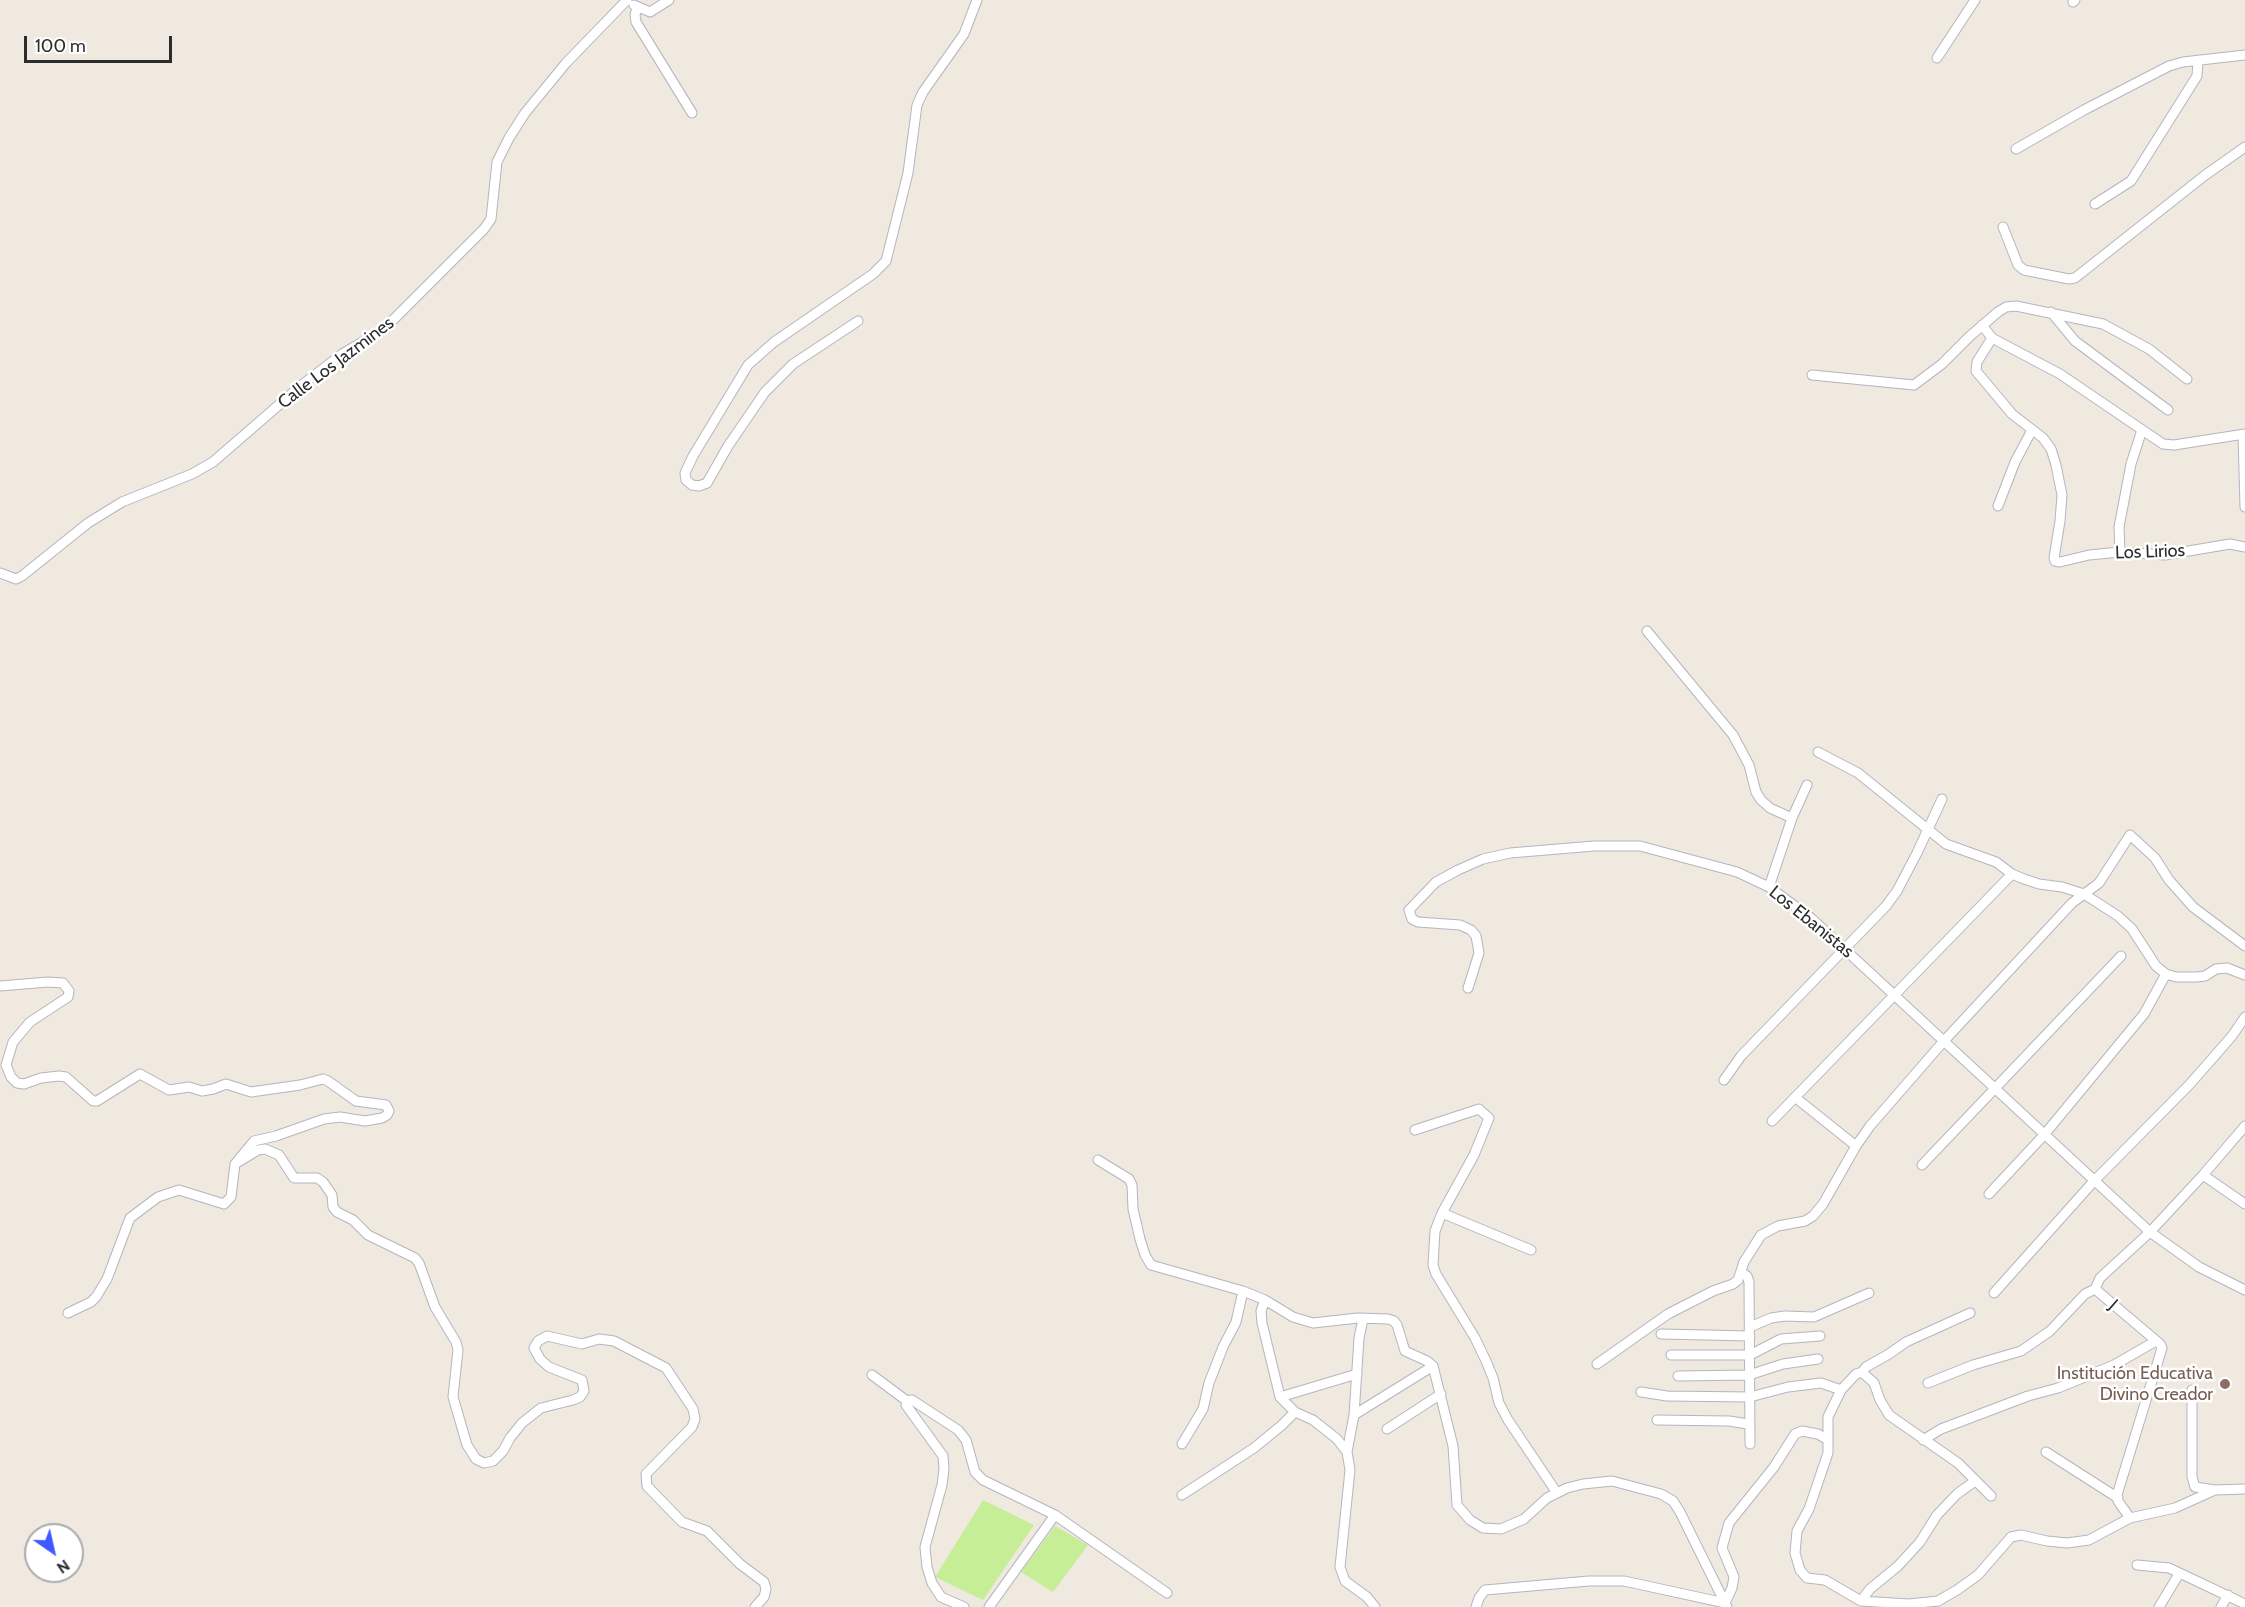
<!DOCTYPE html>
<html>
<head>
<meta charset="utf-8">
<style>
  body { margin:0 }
  #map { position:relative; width:2245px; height:1607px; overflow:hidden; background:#efe9e0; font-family:Cabin,sans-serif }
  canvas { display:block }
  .north { position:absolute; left:24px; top:1523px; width:60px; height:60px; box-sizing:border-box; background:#fff; border:2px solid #ababab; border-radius:50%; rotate:146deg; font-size:16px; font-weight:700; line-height:24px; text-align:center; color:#2d2d2d }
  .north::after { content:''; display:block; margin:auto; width:21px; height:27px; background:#3d59ff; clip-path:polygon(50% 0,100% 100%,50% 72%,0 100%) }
  .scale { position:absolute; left:24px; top:36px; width:148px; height:27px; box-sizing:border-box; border:3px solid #2d2d2d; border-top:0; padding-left:8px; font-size:18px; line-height:21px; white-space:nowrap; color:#2d2d2d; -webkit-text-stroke:4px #fff; paint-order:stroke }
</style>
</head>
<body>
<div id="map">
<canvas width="2245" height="1607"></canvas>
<div class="north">N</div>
<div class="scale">100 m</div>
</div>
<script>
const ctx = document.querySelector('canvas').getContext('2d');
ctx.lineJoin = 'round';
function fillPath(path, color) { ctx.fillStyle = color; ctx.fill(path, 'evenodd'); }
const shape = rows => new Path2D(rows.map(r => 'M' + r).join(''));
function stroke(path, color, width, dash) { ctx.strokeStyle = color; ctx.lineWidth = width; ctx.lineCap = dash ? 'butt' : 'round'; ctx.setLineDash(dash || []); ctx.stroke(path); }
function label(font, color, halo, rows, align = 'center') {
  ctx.font = font + ' Cabin,sans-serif'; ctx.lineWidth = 5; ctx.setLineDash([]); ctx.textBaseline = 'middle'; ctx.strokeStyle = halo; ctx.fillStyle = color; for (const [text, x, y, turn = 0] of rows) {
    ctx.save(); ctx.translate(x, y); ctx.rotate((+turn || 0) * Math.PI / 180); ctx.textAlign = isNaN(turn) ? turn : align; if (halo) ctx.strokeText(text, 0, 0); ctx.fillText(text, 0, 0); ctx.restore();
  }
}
fillPath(shape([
  [983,1500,1034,1525,983,1600,935,1577],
  [1055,1526,1088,1545,1053,1592,1021,1572]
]), '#c5ee96');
const minor = shape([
  [2073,2,2075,0],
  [634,5,650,12,669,0],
  [637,8,635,15,636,22,692,113],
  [1937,58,1975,0],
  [2016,149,2084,110,2169,66,2183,62,2245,55],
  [2095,204,2131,181,2197,76,2198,61],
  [2003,227,2018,265,2024,270,2069,279,2075,278,2204,176,2245,147],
  [2051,312,2075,341,2168,410],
  [858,321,793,364,765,392,728,446,707,483,699,486,692,485,686,480,685,473,693,456,748,365,774,342,873,274,886,261,908,173,917,105,923,92,964,34,977,0],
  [1982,325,1992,338,2060,374,2163,444,2174,445,2245,434],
  [1992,338,1977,362,1976,371,2012,414,2043,438,2051,449,2056,465,2062,495,2060,521,2054,558,2055,561,2060,562,2089,555,2120,552,2165,555,2230,544,2245,547],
  [1812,375,1914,385,1942,364,1970,336,1998,312,2006,307,2016,306,2103,324,2149,349,2187,379],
  [2243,435,2245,507],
  [1998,506,2015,462,2032,430],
  [2120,552,2119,527,2131,464,2142,430],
  [0,573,16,579,22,576,88,523,122,502,192,474,213,462,303,384,342,354,384,329,484,229,491,219,497,162,509,138,525,113,566,63,627,0],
  [1647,631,1733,735,1749,765,1756,792,1761,800,1770,808,1792,818],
  [1818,752,1858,773,1946,844,1996,862,2012,874,2024,879,2039,884,2062,887,2084,894,2118,916,2132,929,2156,966,2166,974,2176,977,2196,977,2205,976,2216,969,2227,968,2245,975],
  [1769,887,1792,818,1807,785],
  [0,986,48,982,63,983,69,991,68,997,30,1022,13,1042,6,1065,11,1077,17,1083,24,1084,41,1078,59,1076,66,1077,93,1101,97,1101,140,1074,169,1090,189,1087,202,1091,213,1089,226,1084,251,1092,300,1085,323,1079,328,1081,356,1101,386,1105,389,1111,387,1115,382,1118,365,1121,340,1117,324,1119,276,1136,254,1141,235,1164,231,1197,224,1204,179,1190,158,1197,130,1218,107,1279,96,1297,91,1302,68,1313],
  [1468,988,1479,953,1476,936,1471,930,1460,925,1418,922,1412,919,1409,910,1436,882,1458,870,1483,859,1510,853,1594,846,1640,846,1737,872,1769,887,1811,918,2150,1232,2199,1267,2245,1290],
  [1724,1080,1741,1056,1886,906,1897,891,1917,853,1942,799],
  [1796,1098,1856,1146],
  [1772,1121,2012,874],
  [1415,1130,1479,1109,1489,1118,1474,1155,1442,1213,1435,1231,1433,1265,1436,1274,1475,1338,1486,1361,1493,1378,1499,1403,1508,1420,1557,1493],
  [1098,1160,1129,1179,1132,1185,1133,1209,1140,1239,1145,1255,1151,1265,1243,1291,1265,1300,1293,1317,1313,1323,1358,1318,1388,1319,1394,1321,1397,1325,1405,1351,1427,1361,1433,1366,1453,1446,1457,1505,1470,1520,1483,1528,1501,1529,1524,1519,1547,1498,1567,1488,1583,1484,1612,1481,1661,1494,1673,1501,1680,1512,1727,1607],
  [235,1164,258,1150,265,1149,279,1155,294,1178,317,1178,323,1182,332,1195,333,1207,337,1212,353,1220,368,1235,415,1258,419,1263,435,1307,456,1342,458,1350,453,1397,467,1445,476,1459,484,1463,493,1461,503,1451,510,1438,522,1423,541,1408,573,1400,580,1397,584,1391,582,1380,549,1367,540,1359,534,1348,538,1341,547,1336,582,1344,599,1339,614,1341,666,1368,693,1409,695,1419,692,1427,646,1474,647,1486,682,1522,707,1531,740,1564,764,1582,766,1589,764,1597,755,1607],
  [1922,1165,2121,956],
  [2203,1175,2245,1204],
  [1989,1194,2044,1135,2144,1014,2166,974],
  [1442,1213,1531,1250],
  [1742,1273,1747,1276,1749,1282,1750,1444],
  [2095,1289,2160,1344,2162,1348,2117,1495,2118,1501,2130,1518],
  [2095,1289,2100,1278,2150,1232,2203,1175,2245,1126],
  [1994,1293,2094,1181,2190,1084,2232,1036,2245,1017],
  [1265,1300,1261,1311,1262,1323,1280,1397,1295,1412,1313,1420,1337,1439,1347,1452,1350,1470,1340,1567,1345,1581,1367,1597,1375,1607],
  [1750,1327,1771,1318,1785,1316,1814,1317,1869,1293],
  [1661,1334,1750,1336],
  [1671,1355,1750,1355,1781,1339,1820,1336],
  [1597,1364,1668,1314,1713,1291,1733,1284,1738,1280,1744,1262,1761,1235,1778,1226,1805,1221,1813,1216,1823,1204,1856,1146,1870,1126,1943,1042,2072,903,2099,883,2130,835,2155,858,2169,880,2193,907,2245,946],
  [1862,1372,1866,1367,1889,1354,1906,1342,1970,1313],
  [872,1375,907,1401,912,1400,958,1430,966,1440,975,1472,983,1480,1055,1515,1167,1593],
  [1678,1376,1749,1375,1783,1364,1818,1359],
  [1928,1383,1973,1365,2021,1351,2050,1331,2085,1294,2095,1289],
  [2192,1390,2192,1477,2195,1487,2215,1490,2245,1489],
  [1641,1392,1667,1396,1750,1397,1788,1387,1821,1383,1841,1390],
  [1280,1397,1357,1374],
  [907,1401,906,1405,943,1456,944,1469,942,1485,925,1547,927,1567,932,1583,941,1597,964,1607],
  [1354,1415,1433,1366],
  [1657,1420,1729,1421,1748,1424],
  [1387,1429,1441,1394],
  [1923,1440,1941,1429,2028,1396,2058,1388,2114,1365,2156,1341],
  [1182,1444,1203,1409,1209,1383,1223,1347,1236,1322,1243,1291],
  [1347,1452,1354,1415,1359,1338,1363,1319],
  [2046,1452,2118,1498],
  [1182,1495,1254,1448,1282,1425,1295,1412],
  [1991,1496,1958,1463,1889,1415,1880,1400,1874,1383,1862,1372,1856,1374,1841,1390,1828,1417,1828,1453,1809,1509,1797,1531,1795,1553,1800,1570,1807,1578,1825,1580,1861,1601,1909,1604,1938,1601,1957,1590,1978,1575,2011,1537,2021,1535,2047,1541,2067,1543,2089,1540,2130,1518,2175,1508,2215,1490],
  [2137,1565,2169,1568,2245,1604],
  [1861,1601,1870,1589,1898,1566,1920,1542,1937,1515,1957,1494,1975,1481],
  [989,1607,1055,1515],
  [1476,1607,1479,1598,1485,1590,1589,1581,1624,1581,1725,1603,1732,1588,1734,1577,1722,1548,1729,1523,1774,1467,1795,1434,1802,1431,1818,1434,1828,1440],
  [2159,1607,2179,1574],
  [2221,1607,2228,1595]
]);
stroke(minor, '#b3b5c1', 11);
stroke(minor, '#fff', 9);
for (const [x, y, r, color] of [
  [2225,1384,6,"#8d6e63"]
]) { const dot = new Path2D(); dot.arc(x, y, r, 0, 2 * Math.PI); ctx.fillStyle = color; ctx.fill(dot); stroke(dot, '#fff', 2); }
label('18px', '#2d2d2d', '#fff', [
  ["Calle Los Jazmines",336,363,-37],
  ["Los Lirios",2150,552,-2],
  ["Los Ebanistas",1811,922,39],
  ["J",2113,1305,41]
]);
label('18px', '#785e54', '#fff', [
  ["Institución Educativa",2213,1374],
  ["Divino Creador",2213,1395]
], 'right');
</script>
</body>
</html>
